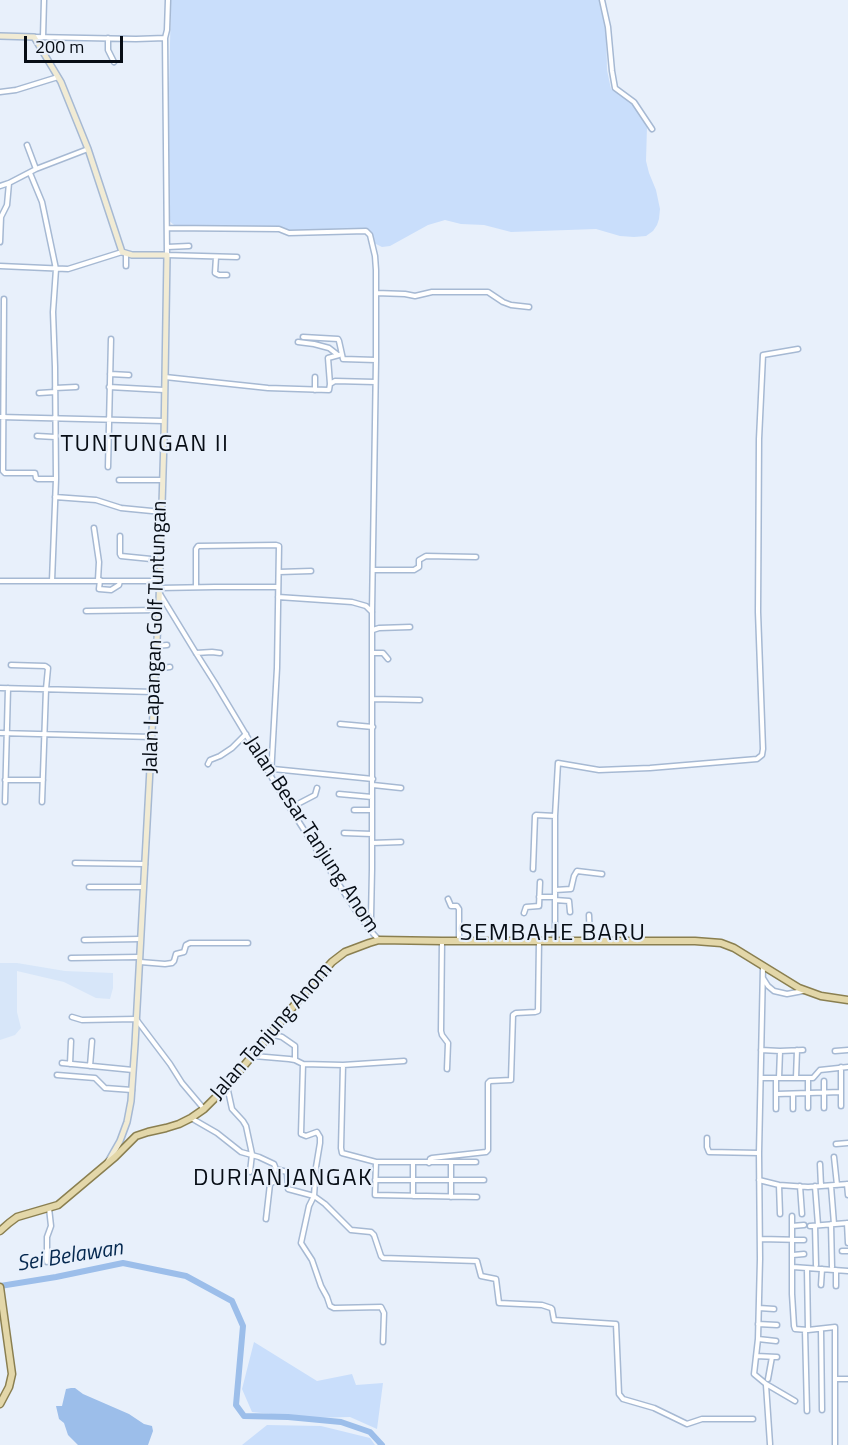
<!DOCTYPE html>
<html>
<head>
<meta charset="utf-8">
<style>
  body { margin:0 }
  #map { position:relative; width:848px; height:1445px; overflow:hidden; background:#e8f0fb; font-family:"Titillium Web",sans-serif }
  canvas { display:block }
  .scale { position:absolute; left:24px; top:36px; width:99px; height:27px; box-sizing:border-box; border:3px solid #070d15; border-top:0; padding-left:8px; font-size:18px; line-height:21px; white-space:nowrap; color:#070d15; -webkit-text-stroke:4px #e8f0fb; paint-order:stroke }
</style>
</head>
<body>
<div id="map">
<canvas width="848" height="1445"></canvas>
<div class="scale">200 m</div>
</div>
<script>
const ctx = document.querySelector('canvas').getContext('2d');
ctx.lineJoin = 'round';
function fillPath(path, color) { ctx.fillStyle = color; ctx.fill(path, 'evenodd'); }
const shape = rows => new Path2D(rows.map(r => 'M' + r).join(''));
function stroke(path, color, width, dash) { ctx.strokeStyle = color; ctx.lineWidth = width; ctx.lineCap = dash ? 'butt' : 'round'; ctx.setLineDash(dash || []); ctx.stroke(path); }
function label(font, color, halo, rows, align = 'center') {
  ctx.font = font + ' "Titillium Web",sans-serif'; ctx.lineWidth = 4.5; ctx.setLineDash([]); ctx.textBaseline = 'middle'; ctx.strokeStyle = halo; ctx.fillStyle = color; for (const [text, x, y, turn = 0] of rows) {
    ctx.save(); ctx.translate(x, y); ctx.rotate((+turn || 0) * Math.PI / 180); ctx.textAlign = isNaN(turn) ? turn : align; if (halo) ctx.strokeText(text, 0, 0); ctx.fillText(text, 0, 0); ctx.restore();
  }
}
fillPath(shape([
  [0,963,17,963,65,971,113,973,113,988,110,999,96,998,64,982,17,971,17,1012,21,1028,15,1035,0,1040]
]), '#d7e6f9');
fillPath(shape([
  [171,0,600,0,606,25,607,70,611,89,631,101,647,127,646,161,649,173,656,190,660,209,659,219,657,225,653,231,646,236,634,237,620,236,596,229,511,232,484,225,461,224,445,220,428,225,390,246,382,247,374,243,371,232,367,229,291,232,281,227,181,227,174,225,166,218],
  [254,1342,317,1381,352,1374,356,1385,383,1383,377,1429,350,1417,311,1418,252,1412,242,1389],
  [267,1425,321,1426,370,1438,375,1445,242,1445]
]), '#c9defb');
fillPath(shape([
  [71,1388,75,1388,83,1394,129,1414,144,1424,152,1426,153,1431,148,1445,78,1445,68,1435,64,1423,59,1419,56,1406,62,1406,66,1389]
]), '#9cbeea');
stroke(shape([
  [0,1286,56,1277,123,1263,186,1276,232,1301,243,1326,236,1405,244,1416,288,1417,341,1422,370,1432,382,1445]
]), '#9cbeea', 6);
const street = shape([
  [602,0,608,27,612,71,615,88,634,102,652,129],
  [34,37,136,39,165,38,167,30,168,0],
  [43,37,44,0],
  [108,38,108,50,114,62],
  [165,38,167,255,237,257],
  [0,92,16,90,58,77],
  [27,145,36,169],
  [30,173,42,202,56,269,53,312,55,367,56,479,52,581],
  [0,186,9,183],
  [167,228,279,229,289,233,366,231,370,235,375,256,376,270,376,360,372,612,372,869,371,918,369,929],
  [0,242,1,217,7,205,9,183,36,169,88,149],
  [167,247,189,246],
  [126,254,126,266],
  [216,257,215,273,219,275,227,275],
  [0,266,68,269,122,252],
  [376,293,405,294,415,296,432,292,488,292,503,302,511,305,529,307],
  [4,299,3,471,5,473,35,473,36,478,38,479,56,479],
  [303,337,338,339,339,341,343,359,376,360],
  [298,342,314,344,329,348,338,355],
  [110,374,129,375],
  [165,377,268,388,329,390,330,384,328,358,339,355],
  [330,384,335,381,375,382],
  [109,387,164,390],
  [55,388,76,387],
  [315,390,315,377],
  [39,393,55,392],
  [0,417,164,421],
  [37,436,55,437],
  [108,467,111,339],
  [119,480,162,480],
  [55,497,96,500,121,508,162,512],
  [94,528,99,562,98,580],
  [120,536,120,554,121,556,161,560],
  [374,570,414,570,419,567,419,560,426,556,476,557],
  [279,572,311,571],
  [100,580,99,589,111,590,119,585,120,581],
  [0,581,160,581],
  [196,587,196,549,198,546,276,545,279,546,277,668,271,776],
  [159,588,215,587,278,587],
  [160,594,196,653,215,683,290,808,356,911,369,929,378,939],
  [278,597,352,602,366,606,372,612],
  [86,611,159,610],
  [373,630,379,628,410,627],
  [156,646,167,645],
  [196,653,212,652,220,653],
  [373,653,383,653,388,659],
  [11,665,45,666,48,668,46,689,42,802],
  [155,669,170,667],
  [0,688,154,692],
  [373,699,420,700],
  [340,724,373,727],
  [0,733,152,737],
  [208,764,210,760,220,756,232,748,246,734],
  [273,769,373,779],
  [5,780,43,780],
  [373,785,401,788],
  [339,794,372,797],
  [5,802,8,688],
  [290,808,315,795,317,788],
  [354,810,372,810],
  [344,833,372,834],
  [372,843,401,842],
  [75,863,145,864],
  [533,869,535,816,536,815,555,816],
  [89,887,143,887],
  [555,890,571,889,574,876,577,871,602,874],
  [539,897,555,897],
  [448,899,451,906,457,906,459,909,459,940],
  [555,900,569,901,570,912],
  [524,913,526,907,539,906,540,882],
  [589,915,590,941],
  [84,940,140,939],
  [442,941,441,1031,442,1035,448,1043,447,1069],
  [555,941,555,816,558,763,599,770,650,768,757,759,762,755,763,749,758,612,759,439,763,355,798,349],
  [71,958,139,957],
  [140,962,165,964,172,963,174,961,176,954,184,952,186,945,190,943,248,943],
  [763,967,759,1153,760,1259,758,1339,754,1374,766,1384,795,1401],
  [763,978,768,986,774,991,787,994,803,991],
  [72,1017,82,1020,136,1019,170,1064,182,1083,204,1109],
  [271,1034,282,1037,295,1046,295,1060],
  [780,1051,803,1050],
  [835,1051,848,1050],
  [254,1056,289,1059,295,1060,303,1064,343,1065,404,1061],
  [62,1063,133,1070],
  [70,1064,71,1041],
  [303,1064,301,1134,306,1136,317,1132,320,1137,320,1143,316,1167,314,1196,309,1206,301,1243,312,1260,321,1286,327,1297,330,1306,334,1308,381,1307,384,1313,383,1342],
  [343,1065,341,1148,342,1153,376,1162,476,1162],
  [90,1066,92,1041],
  [841,1067,841,1106],
  [57,1075,95,1078,105,1088,132,1090],
  [761,1078,779,1078,780,1051,761,1050],
  [779,1078,813,1078,820,1070,848,1067],
  [796,1078,797,1050],
  [824,1081,824,1108],
  [227,1086,232,1109,243,1121,246,1126,252,1154,250,1172],
  [777,1094,841,1092],
  [793,1094,793,1109],
  [808,1108,808,1078],
  [776,1109,776,1078],
  [191,1118,217,1133,241,1152,259,1157,274,1164,276,1169,287,1172,288,1189,314,1196,325,1204,351,1230,371,1232,374,1235,381,1256,383,1258,477,1261,481,1276,496,1279,499,1303,542,1305,551,1308,552,1309,554,1320,616,1324,619,1394,623,1399,654,1408,687,1424,702,1419,753,1419],
  [707,1138,707,1147,709,1152,759,1153],
  [836,1144,848,1143],
  [834,1157,837,1185],
  [376,1162,375,1195,477,1197],
  [429,1163,430,1159,432,1158,486,1152,488,1150,488,1083,490,1081,511,1080,513,1015,516,1013,535,1012,538,1011,539,941],
  [451,1163,451,1197],
  [820,1164,821,1186],
  [375,1180,484,1180],
  [759,1180,779,1185,808,1187,848,1184],
  [847,1184,848,1195],
  [779,1185,780,1214],
  [800,1186,802,1214],
  [815,1186,818,1225],
  [831,1186,834,1224],
  [413,1196,413,1163],
  [792,1216,792,1294,794,1326,795,1329,808,1330,835,1327,835,1445],
  [266,1219,270,1184,273,1182,273,1173,276,1169],
  [847,1223,848,1243],
  [831,1224,832,1267],
  [792,1226,804,1225],
  [810,1226,848,1223],
  [815,1226,816,1265],
  [760,1239,804,1240],
  [842,1251,848,1251],
  [793,1255,804,1254],
  [47,1262,47,1237,51,1226,49,1208],
  [793,1267,848,1271],
  [807,1269,808,1330],
  [836,1270,836,1286],
  [821,1285,822,1269],
  [759,1308,774,1309],
  [758,1324,777,1325],
  [821,1329,822,1410],
  [805,1330,807,1411],
  [758,1339,776,1341],
  [756,1356,777,1357],
  [768,1379,772,1357],
  [835,1379,848,1379],
  [766,1385,770,1444]
]);
const secondary = shape([
  [0,36,34,37,61,82,88,149,122,252,132,255,167,255,164,439,159,603,135,1044,131,1101,127,1122,120,1141,108,1162]
]);
const primary = shape([
  [0,1231,9,1223,17,1217,58,1205,115,1157,136,1136,148,1132,166,1128,179,1124,191,1118,204,1109,227,1086,302,996,332,962,345,952,369,943,379,940,442,941,695,941,721,943,734,948,799,988,821,996,848,1000],
  [0,1287,12,1374,9,1387,0,1404]
]);
stroke(street, '#a6b9d3', 7);
stroke(secondary, '#a6b9d3', 8);
stroke(primary, '#8a7f50', 9);
stroke(street, '#fff', 4);
stroke(secondary, '#f1ebd4', 5);
stroke(primary, '#e3d7a9', 6);
label('21px', '#070d15', '#e8f0fb', [
  ["Jalan Lapangan Golf Tuntungan",156,637,-88],
  ["Jalan Besar Tanjung Anom",311,835,57],
  ["Jalan Tanjung Anom",272,1032,-49]
]);
label('italic 22px', '#062950', '#e8f0fb', [
  ["Sei Belawan",70,1257,-9]
]);
ctx.letterSpacing = '1.5px';
label('24px', '#070d15', '#e8f0fb', [
  ["TUNTUNGAN II",145,445],
  ["SEMBAHE BARU",553,934],
  ["DURIANJANGAK",283,1179]
]);
ctx.letterSpacing = '0px';
</script>
</body>
</html>
